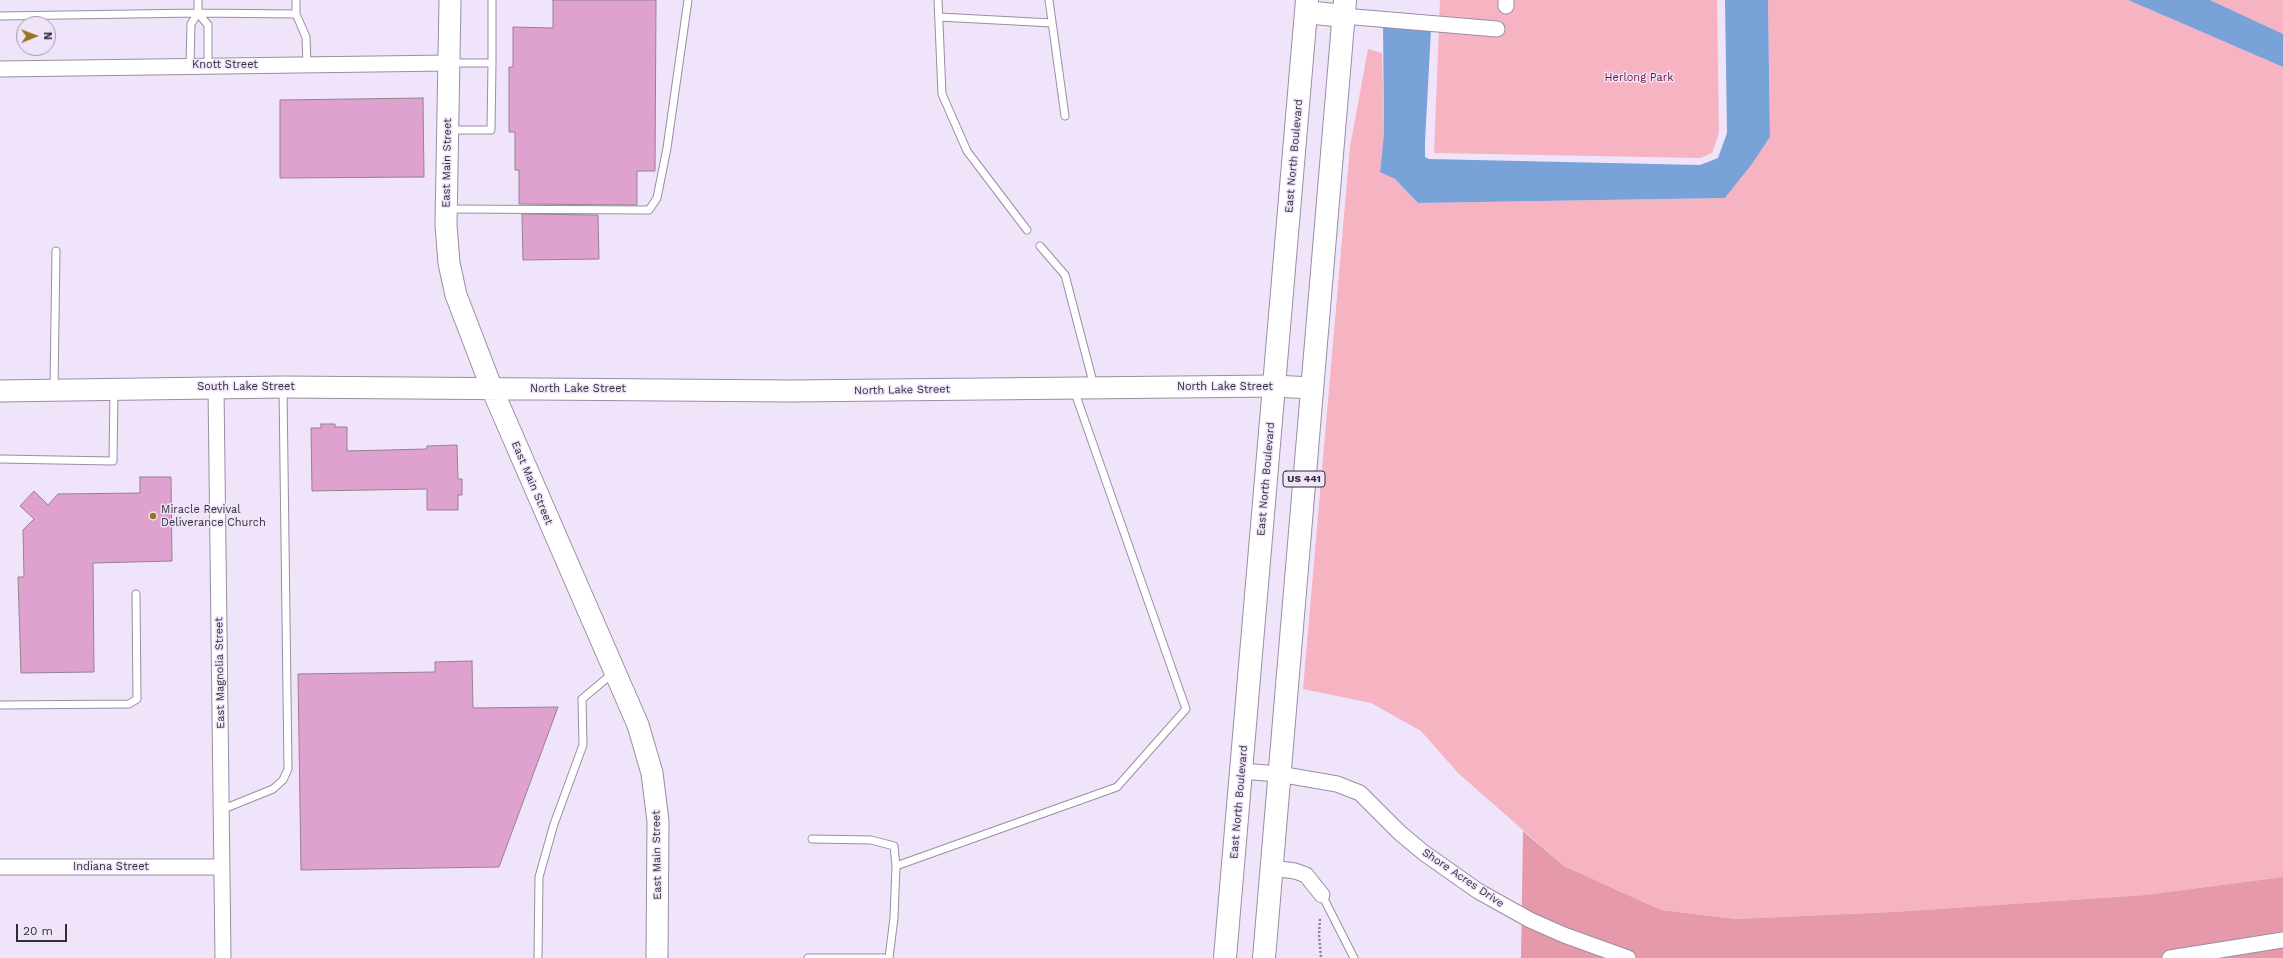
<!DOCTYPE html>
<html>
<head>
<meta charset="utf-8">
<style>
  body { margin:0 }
  #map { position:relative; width:2283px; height:958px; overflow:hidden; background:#f0e4fa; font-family:"Work Sans",sans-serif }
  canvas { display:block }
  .north { position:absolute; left:16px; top:16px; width:40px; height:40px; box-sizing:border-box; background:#f0e4fa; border:1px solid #a49bac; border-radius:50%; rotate:89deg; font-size:11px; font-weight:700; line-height:16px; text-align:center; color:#322e36 }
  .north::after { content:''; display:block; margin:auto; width:14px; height:18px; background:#987620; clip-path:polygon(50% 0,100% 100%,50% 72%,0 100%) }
  .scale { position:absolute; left:16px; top:924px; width:51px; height:18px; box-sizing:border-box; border:2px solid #322e36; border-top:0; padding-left:5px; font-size:12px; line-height:14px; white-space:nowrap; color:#322e36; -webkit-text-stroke:3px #f0e4fa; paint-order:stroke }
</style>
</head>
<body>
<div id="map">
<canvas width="2283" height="958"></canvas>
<div class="north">N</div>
<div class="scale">20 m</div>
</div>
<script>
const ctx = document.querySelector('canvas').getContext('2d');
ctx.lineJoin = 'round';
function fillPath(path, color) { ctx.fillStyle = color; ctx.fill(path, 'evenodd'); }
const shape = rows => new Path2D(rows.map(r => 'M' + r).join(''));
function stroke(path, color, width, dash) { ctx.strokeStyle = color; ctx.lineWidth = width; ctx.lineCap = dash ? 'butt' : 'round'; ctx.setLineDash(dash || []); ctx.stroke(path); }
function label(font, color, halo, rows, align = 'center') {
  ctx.font = font + ' "Work Sans",sans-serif'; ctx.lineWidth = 3; ctx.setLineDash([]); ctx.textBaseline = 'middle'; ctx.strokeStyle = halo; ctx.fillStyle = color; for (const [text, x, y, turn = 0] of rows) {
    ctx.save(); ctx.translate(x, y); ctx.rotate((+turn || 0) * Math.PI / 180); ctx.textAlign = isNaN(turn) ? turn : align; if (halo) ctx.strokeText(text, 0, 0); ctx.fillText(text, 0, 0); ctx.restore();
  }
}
fillPath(shape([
  [1440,0,1717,0,1719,133,1712,153,1700,158,1434,153],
  [1768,0,2128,0,2283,67,2283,877,2145,895,1893,912,1736,919,1661,910,1564,866,1458,773,1421,731,1371,703,1303,689,1350,147,1368,49,1382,53,1384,133,1380,171,1395,179,1418,203,1725,198,1752,164,1770,137],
  [2210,0,2283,0,2283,34]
]), '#f6b3c2');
fillPath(shape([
  [1523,831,1564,866,1661,910,1736,919,1893,912,2145,895,2283,877,2283,958,1521,958]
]), '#e599ab');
fillPath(shape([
  [1725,0,1768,0,1770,137,1752,164,1725,198,1418,203,1395,179,1380,172,1384,133,1383,23,1431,29,1425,142,1425,157,1429,159,1700,165,1718,158,1727,133],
  [2128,0,2210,0,2283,34,2283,67]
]), '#79a2d9');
const building = shape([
  [553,0,656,0,655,171,637,171,637,205,519,204,519,170,515,170,515,132,509,132,509,67,513,67,513,27,553,28,553,0],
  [423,98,424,177,280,178,280,100,423,98],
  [522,214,598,215,599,259,523,260,522,214],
  [321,424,335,424,335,427,347,427,347,451,427,449,427,446,457,445,458,479,462,479,462,495,458,495,458,510,427,510,427,489,312,491,311,428,321,428,321,424],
  [140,477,171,477,172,561,93,563,94,672,21,673,18,577,24,577,23,530,34,519,20,506,34,491,48,505,58,494,140,493,140,477],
  [472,661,473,708,558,707,499,867,301,870,298,674,435,672,435,662,472,661]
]);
fillPath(building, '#dfa1cd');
stroke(building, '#968190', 1);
const lane = shape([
  [198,0,198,13,208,25,208,65],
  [938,0,942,94,967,151,1027,230],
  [1049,0,1065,116],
  [296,14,296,0],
  [0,16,198,13,296,14,306,37,307,64],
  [939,17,1052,23],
  [451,63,492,63,492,0],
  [190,65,191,24,198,13],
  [450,130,491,130,492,63],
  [448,209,649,210,657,198,667,148,688,0],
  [1040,246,1065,275,1094,386],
  [54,388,56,251],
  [0,459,113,461,114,391],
  [0,705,129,704,137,699,136,594],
  [221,810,273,789,283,780,288,769,283,389],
  [812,839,871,840,894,846,896,866,894,918,889,958],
  [896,866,1117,787,1186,709,1074,390],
  [1322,895,1354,958],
  [538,958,539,877,554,824,583,745,582,699,613,673],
  [808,958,884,958]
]);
const street = shape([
  [1506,6,1506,0],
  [1343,16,1497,29],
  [0,69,449,63],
  [216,387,223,958],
  [1241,771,1279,774,1337,784,1360,793,1400,833,1424,853,1478,891,1530,920,1564,935,1628,958],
  [0,867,221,867],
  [1272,868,1295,871,1306,875,1322,895],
  [2170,958,2283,940]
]);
const secondary = shape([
  [450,0,446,225,449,263,456,295,492,389,638,725,652,773,658,821,657,958],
  [0,391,283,387,791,391,1274,386,1311,388]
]);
const primary = shape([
  [1306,12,1343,16],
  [1225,958,1307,0],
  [1264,958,1345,0]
]);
stroke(lane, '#998ea3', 9);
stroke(street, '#998ea3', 17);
stroke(secondary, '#998ea3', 23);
stroke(primary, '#998ea3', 24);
stroke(shape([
  [1320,919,1319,935,1321,958]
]), '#898190', 2.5, [2, 2]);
stroke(lane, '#fff', 7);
stroke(street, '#fff', 15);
stroke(secondary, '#fff', 21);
stroke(primary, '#fff', 22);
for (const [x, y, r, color] of [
  [153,516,4,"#987620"]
]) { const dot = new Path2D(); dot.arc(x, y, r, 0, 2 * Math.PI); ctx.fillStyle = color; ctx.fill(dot); stroke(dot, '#f0e4fa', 1.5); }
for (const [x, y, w] of [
  [1304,479,42]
]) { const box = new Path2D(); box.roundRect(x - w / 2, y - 8, w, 16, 3); ctx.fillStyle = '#f0e4fa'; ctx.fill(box); stroke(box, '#322e36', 1); }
label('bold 10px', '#322e36', null, [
  ["US 441",1304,479]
]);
label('11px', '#322e36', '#f0e4fa', [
  ["Knott Street",225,65],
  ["East North Boulevard",1294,156,-85],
  ["East Main Street",447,163,-89],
  ["South Lake Street",246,387],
  ["North Lake Street",1225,387],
  ["North Lake Street",578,389],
  ["North Lake Street",902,390,-1],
  ["East North Boulevard",1266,479,-85],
  ["East Main Street",532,483,67],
  ["East Magnolia Street",220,673,-91],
  ["East North Boulevard",1239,802,-85],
  ["East Main Street",657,855,-91],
  ["Indiana Street",111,867],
  ["Shore Acres Drive",1463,878,34]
]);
label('11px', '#6d1535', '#f0e4fa', [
  ["Herlong Park",1639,78]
]);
label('11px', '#322e36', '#f0e4fa', [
  ["Miracle Revival",161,510],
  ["Deliverance Church",161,523]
], 'left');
</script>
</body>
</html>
